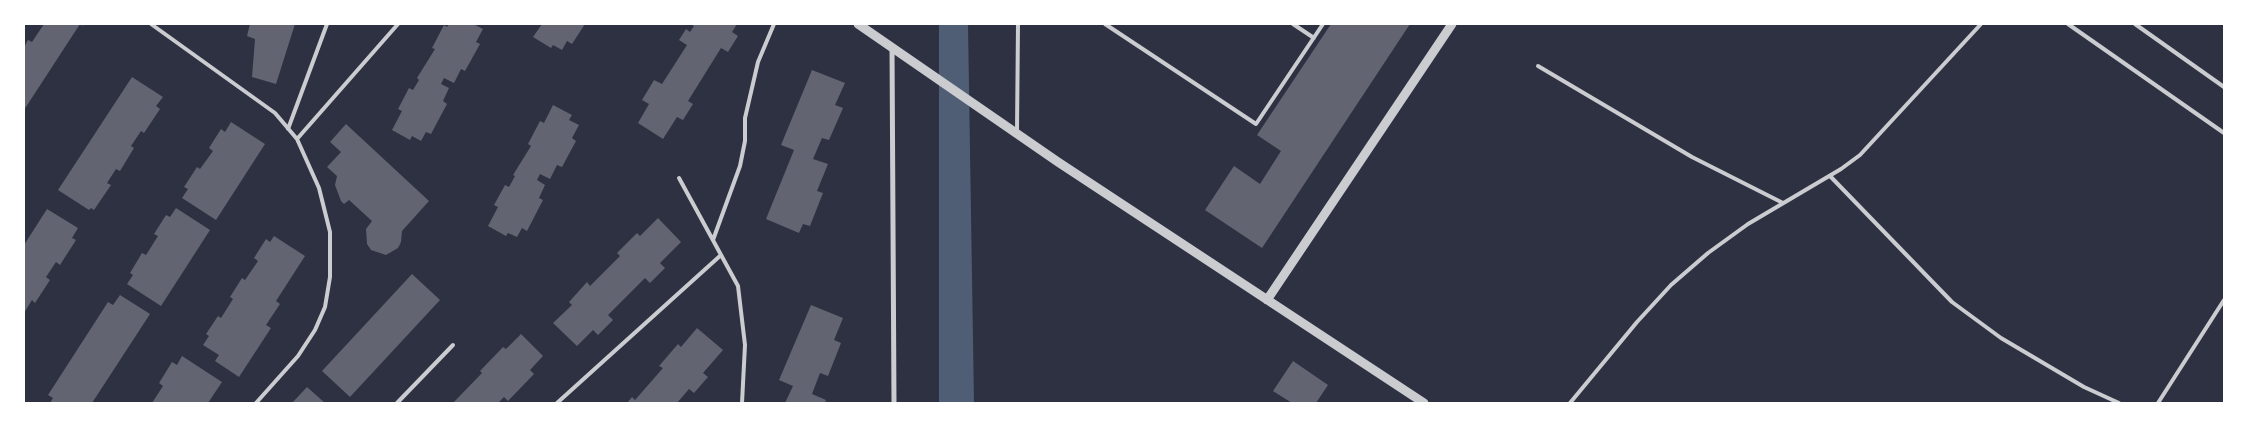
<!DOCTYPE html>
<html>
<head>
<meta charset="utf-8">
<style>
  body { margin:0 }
  #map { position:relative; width:2248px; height:427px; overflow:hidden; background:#2d3142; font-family:Raleway,sans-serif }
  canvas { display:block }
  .frame { position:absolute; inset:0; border:25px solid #fff; pointer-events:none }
</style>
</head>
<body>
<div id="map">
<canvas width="2248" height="427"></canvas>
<div class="frame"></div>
</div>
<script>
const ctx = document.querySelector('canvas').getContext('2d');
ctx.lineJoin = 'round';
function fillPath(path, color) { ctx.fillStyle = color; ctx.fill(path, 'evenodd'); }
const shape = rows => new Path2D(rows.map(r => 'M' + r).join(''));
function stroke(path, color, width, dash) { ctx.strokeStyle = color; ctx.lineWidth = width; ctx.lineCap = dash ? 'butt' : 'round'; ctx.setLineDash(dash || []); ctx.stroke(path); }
fillPath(shape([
  [939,24,968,24,974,403,939,403]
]), '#4f5d75');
fillPath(shape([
  [44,24,84,24,83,26,80,24,24,110,24,47,28,40,32,42],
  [250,24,295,24,276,84,252,77,255,39,247,36],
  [449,24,473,24,483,29,476,42,480,44,465,71,461,69,454,83,444,78,441,84,449,88,443,101,447,104,431,134,426,132,421,141,412,136,410,140,392,130,402,111,398,109,409,88,413,90,419,80,417,78,435,49,432,48,444,25,447,27],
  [542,24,585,24,572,44,567,41,562,50,553,45,551,48,533,37],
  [690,24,737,24,732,32,738,36,728,52,721,48,688,101,693,104,683,120,677,117,663,139,638,123,649,104,642,100,654,80,662,84,687,45,679,40,686,29,690,32,694,26],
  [1331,24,1410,24,1262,248,1205,210,1234,166,1260,184,1281,151,1257,135],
  [812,70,845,83,835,105,843,108,829,140,822,138,813,159,828,164,817,191,823,193,810,226,803,224,799,233,766,219,794,150,781,145],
  [132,77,163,97,156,106,160,109,144,133,141,131,131,146,134,148,120,171,116,169,107,183,111,185,94,210,91,208,89,210,58,190],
  [553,105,572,115,569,120,579,125,572,138,576,141,562,167,557,165,550,179,540,174,537,180,545,185,539,198,543,200,527,231,522,228,517,237,508,233,506,236,488,226,498,207,494,205,505,185,509,187,515,176,513,175,531,146,528,144,540,121,544,123],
  [231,122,265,144,216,220,182,198,188,189,184,187,197,167,200,169,213,151,209,148,221,129,225,132],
  [346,124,429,201,402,231,401,242,398,248,386,255,371,250,367,244,366,229,372,221,349,200,344,204,341,201,335,185,337,176,327,167,341,152,330,142],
  [176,208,210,230,161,306,127,284,133,275,130,273,142,253,146,255,158,236,154,234,166,215,170,217],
  [47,209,78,228,72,238,76,240,60,265,56,262,46,277,50,280,35,303,32,300,24,313,24,245],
  [658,218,681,242,660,263,665,268,650,283,645,278,608,315,613,320,598,335,593,330,577,346,553,323,572,305,569,302,587,282,590,286,620,256,617,253,637,233,640,236],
  [274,236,305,256,276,301,280,304,266,325,271,328,239,377,215,361,219,355,203,345,209,336,206,334,218,316,221,318,233,299,230,297,242,278,245,280,258,261,254,258,266,239,270,242],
  [412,274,440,300,350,397,322,371],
  [120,295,150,314,92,403,50,403,53,398,48,395,108,302,113,305],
  [811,305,843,318,834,340,841,343,828,376,820,373,812,394,826,400,825,403,785,403,793,386,779,380],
  [697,328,723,350,703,373,708,377,694,393,689,389,677,403,627,403,632,397,635,400,663,368,659,366,678,344,681,347],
  [521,334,543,356,530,370,534,374,508,401,504,397,498,403,453,403,482,373,480,371,503,347,506,349],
  [182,356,222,382,208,403,152,403,163,386,159,383,172,362,177,365],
  [1293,361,1328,385,1316,403,1292,403,1273,391],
  [307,387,325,403,292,403]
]), '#626471');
stroke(shape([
  [151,24,275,113,297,139,319,188,330,232,330,277,325,307,315,330,298,356,256,403],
  [1105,24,1256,124,1323,24],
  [1293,24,1314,38],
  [2068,24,2224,133],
  [2135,24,2224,87],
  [1538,66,1692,157,1783,203],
  [288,129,327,24],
  [1017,131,1018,24],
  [297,139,398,24],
  [1830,176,1952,302,2001,338,2084,387,2119,403],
  [679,178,738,286,745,345,742,403],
  [713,240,740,166,745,141,745,118,758,62,774,24],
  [397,403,453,345],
  [557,403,721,255],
  [1570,403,1637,322,1671,285,1708,253,1748,224,1841,169,1860,155,1981,24],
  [2158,403,2224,300]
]), '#caccd0', 4);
stroke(shape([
  [892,47,894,403]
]), '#caccd0', 5);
stroke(shape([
  [858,24,1058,162,1424,403],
  [1267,300,1452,24]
]), '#caccd0', 9);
</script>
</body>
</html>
